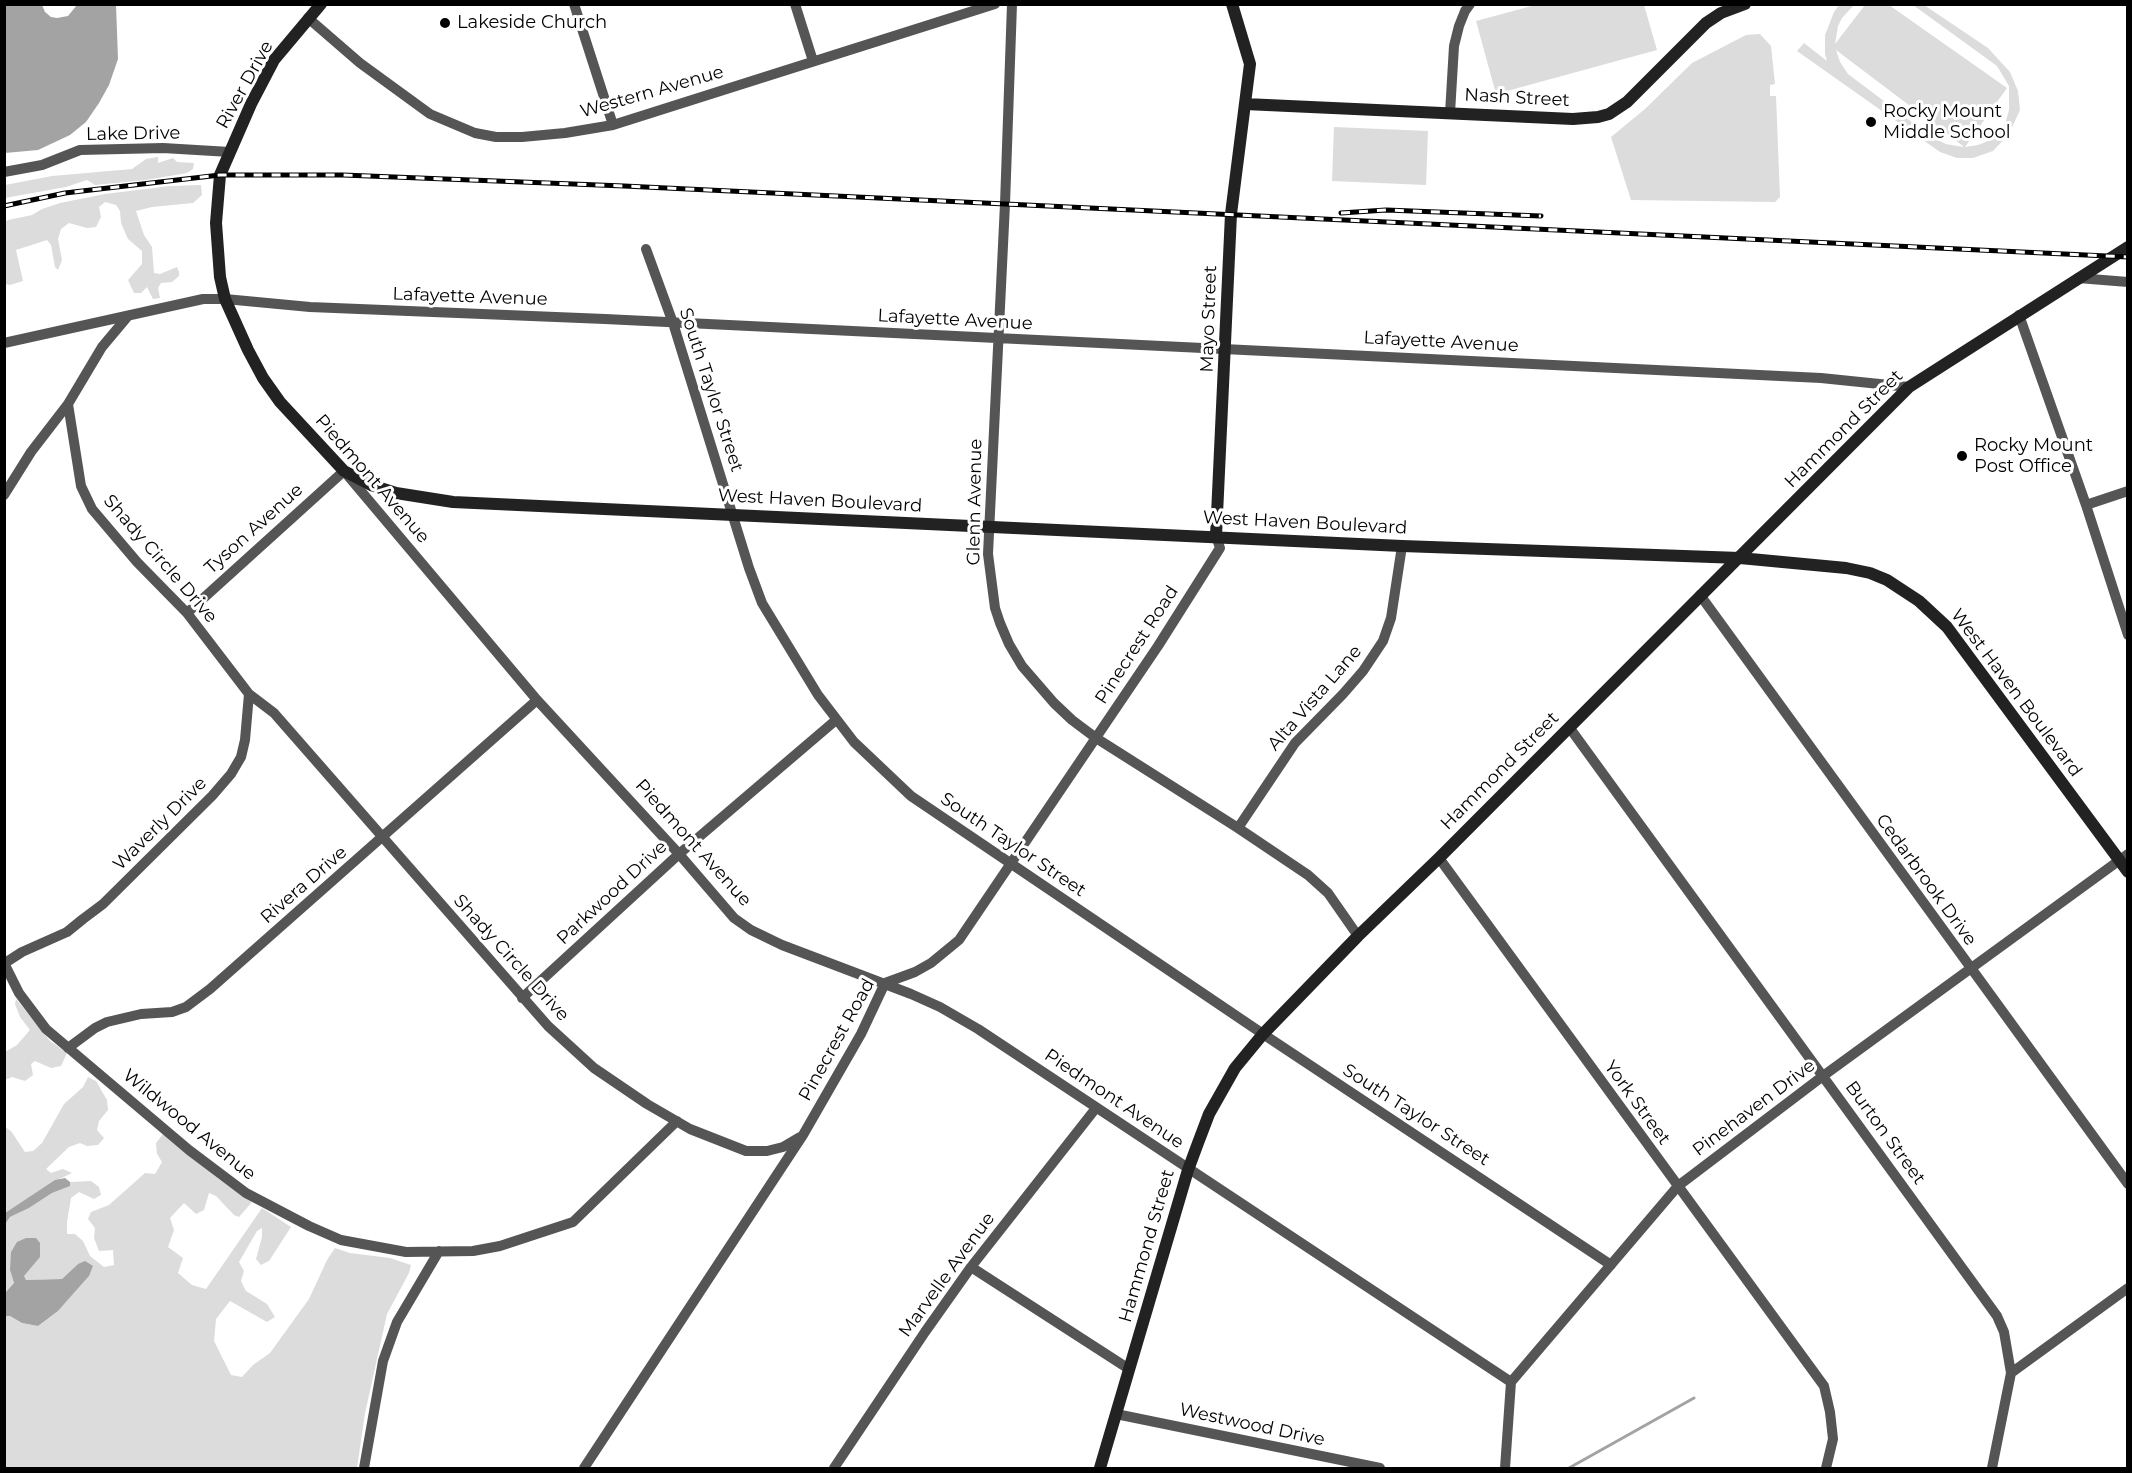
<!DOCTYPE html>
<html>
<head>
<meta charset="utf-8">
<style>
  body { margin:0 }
  #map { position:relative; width:2132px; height:1473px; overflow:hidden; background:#fff; font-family:Montserrat,sans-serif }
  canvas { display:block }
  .frame { position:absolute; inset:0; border:6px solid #000; pointer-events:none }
</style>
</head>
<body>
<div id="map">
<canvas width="2132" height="1473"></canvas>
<div class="frame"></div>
</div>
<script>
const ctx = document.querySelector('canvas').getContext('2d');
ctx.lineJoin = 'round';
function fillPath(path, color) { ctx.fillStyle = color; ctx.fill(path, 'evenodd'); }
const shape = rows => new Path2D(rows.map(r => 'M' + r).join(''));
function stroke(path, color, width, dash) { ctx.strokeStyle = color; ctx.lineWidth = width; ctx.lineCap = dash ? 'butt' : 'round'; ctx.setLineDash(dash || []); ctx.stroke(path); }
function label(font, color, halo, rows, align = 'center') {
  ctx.font = font + ' Montserrat,sans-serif'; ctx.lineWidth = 6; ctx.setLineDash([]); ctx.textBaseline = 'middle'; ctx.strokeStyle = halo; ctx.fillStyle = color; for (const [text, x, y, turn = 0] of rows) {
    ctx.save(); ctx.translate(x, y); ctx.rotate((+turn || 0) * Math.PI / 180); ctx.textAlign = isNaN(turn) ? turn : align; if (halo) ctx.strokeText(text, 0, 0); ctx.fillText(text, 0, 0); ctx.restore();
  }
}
fillPath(shape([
  [1539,4,1644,5,1657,50,1496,94,1476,21],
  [1839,5,1854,5,1842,18,1838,26,1835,44,1865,5,1889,5,2007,88,1965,147,1978,145,1988,141,2005,124,2009,110,2009,86,1997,66,1913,5,1924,5,1988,48,2010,72,2018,91,2020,110,2009,134,1993,151,1973,158,1957,158,1940,152,1797,51,1804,43,1827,61,1825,54,1825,35,1834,12],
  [1836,50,1963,146,1963,147,1946,144,1933,138,1848,74,1840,62],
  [1760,34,1771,46,1775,84,1770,85,1770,96,1776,96,1780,197,1775,202,1631,200,1611,137,1645,109,1692,63,1746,35],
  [1334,127,1428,131,1426,185,1332,181],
  [158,157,158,163,173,158,177,162,194,163,193,169,187,173,146,180,95,185,87,180,66,187,5,198,5,185,52,176,132,169,146,159],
  [201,185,202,195,193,203,152,207,136,211,144,235,152,247,154,273,160,274,177,267,179,272,179,276,172,282,161,283,158,288,160,298,153,299,147,287,141,293,134,293,128,280,142,264,142,251,128,239,121,223,120,211,116,205,105,202,99,207,101,217,96,227,87,228,69,223,61,229,58,239,62,260,58,270,55,267,51,245,47,240,16,250,23,281,10,285,5,284,4,222,8,220,32,215,42,209,60,203,105,194,170,186],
  [16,999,50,1041,67,1053,61,1066,51,1068,35,1061,31,1064,33,1075,25,1081,12,1077,5,1080,5,1052,17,1045,30,1030,20,1017,15,1004],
  [88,1077,96,1081,107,1100,108,1110,99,1121,97,1130,104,1138,98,1145,87,1146,80,1143,69,1147,46,1169,51,1173,63,1169,72,1173,55,1181,5,1213,5,1127,11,1131,25,1152,33,1151,42,1143,64,1104,83,1087],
  [163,1134,220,1180,252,1202,239,1217,234,1215,216,1196,209,1193,204,1210,196,1214,184,1203,170,1218,174,1230,168,1247,183,1258,178,1273,192,1285,206,1289,262,1208,291,1227,269,1261,261,1265,256,1259,262,1237,262,1228,257,1231,239,1262,244,1271,241,1281,246,1291,267,1304,275,1317,267,1322,230,1301,216,1319,214,1341,231,1375,242,1377,253,1365,270,1353,309,1299,327,1260,335,1248,350,1253,390,1258,411,1265,409,1273,387,1314,365,1413,357,1468,5,1468,5,1316,10,1316,22,1323,38,1326,58,1311,89,1276,78,1264,62,1279,26,1280,23,1277,40,1256,10,1270,14,1283,5,1293,4,1224,10,1217,29,1208,52,1193,70,1186,70,1182,91,1181,99,1187,101,1195,94,1199,79,1192,71,1198,67,1222,67,1234,75,1234,83,1241,90,1256,104,1267,114,1265,113,1250,99,1251,94,1238,95,1228,88,1219,91,1212,109,1205,145,1173,155,1174,162,1162,157,1154,156,1143]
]), '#dcdcdc');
fillPath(shape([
  [4,5,42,5,45,12,51,17,57,18,68,16,77,5,116,5,118,59,109,85,99,103,86,122,70,135,38,150,5,153],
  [65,1178,70,1182,70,1186,52,1193,29,1208,10,1217,5,1224,5,1213,55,1180],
  [26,1238,36,1238,40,1243,40,1257,24,1276,26,1280,62,1279,78,1264,85,1261,93,1266,89,1276,58,1311,38,1326,22,1323,10,1316,5,1316,5,1293,14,1283,10,1270,11,1252,17,1242]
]), '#a3a3a3');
stroke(shape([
  [1569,1468,1694,1398]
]), '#a3a3a3', 3);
stroke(shape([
  [574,4,613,125],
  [795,4,813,61],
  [1012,4,1005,204,988,554,995,608,1000,623,1009,644,1022,666,1054,703,1072,720,1096,738,1238,828,1308,875,1328,893,1358,936],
  [308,18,360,63,430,114,475,133,496,137,522,137,565,133,613,125,995,4],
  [1450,113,1454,46,1459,26,1465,11,1470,4],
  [4,172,42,165,80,150,163,148,230,152],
  [646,249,673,323,749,568,762,603,818,695,854,742,911,796,1263,1034,1611,1265],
  [2078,278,2128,282],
  [2019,315,2086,505,2128,635],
  [4,343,203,299,225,299,310,307,605,319,1821,378,1909,387],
  [68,404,81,486,92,509,137,562,187,613,249,694,274,713,548,1026,594,1068,647,1104,690,1129,746,1151,767,1151,783,1147,800,1137],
  [4,495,31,452,68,404,102,347,128,316],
  [2086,505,2128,491],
  [1700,595,2128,1184],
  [187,613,344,471,537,700,679,854,734,918,751,930,782,945,911,994,940,1007,978,1029,1511,1382],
  [1569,727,1997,1316,2004,1332,2011,1373,1992,1468],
  [1238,828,1295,743,1343,694,1363,671,1383,641,1391,618,1402,546],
  [1439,858,1824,1386,1830,1412,1833,1439,1826,1468],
  [4,963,19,993,46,1029,189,1150,246,1193,309,1226,341,1240,406,1252,473,1251,500,1246,573,1222,677,1121],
  [5,963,22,952,67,932,83,919,103,904,212,796,231,774,241,757,245,740,249,694],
  [522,998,679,854,836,720],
  [68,1048,95,1028,107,1022,141,1014,172,1012,186,1007,210,989,537,700],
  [971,1267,1129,1369],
  [2011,1373,2128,1288],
  [1116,1414,1380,1468],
  [364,1468,383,1361,397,1322,439,1251],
  [584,1468,803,1135,861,1034,885,983,915,972,931,963,959,940,1158,646,1220,548,1216,536],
  [834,1468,925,1332,971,1267,1096,1108],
  [1505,1468,1511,1382,1678,1186,1823,1076,2128,854]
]), '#555', 10);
stroke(shape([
  [321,4,274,60,251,104,220,175,216,223,220,277,225,299,248,350,263,378,280,402,344,471,371,485,396,493,453,502,1402,546,1740,558,1846,568,1870,573,1887,580,1919,601,1947,627,2128,872],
  [1245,104,1573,119,1598,117,1609,114,1627,102,1706,23,1721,13,1745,4],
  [1216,536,1231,214,1250,64,1232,4],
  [1100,1468,1188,1170,1198,1143,1209,1114,1235,1068,1263,1034,1358,936,1439,858,1909,387,2128,247]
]), '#222', 12);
const rail = shape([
  [4,206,65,193,220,175,343,175,624,186,2128,257],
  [1341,213,1386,210,1541,216]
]);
stroke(rail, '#000', 5);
stroke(rail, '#fff', 3, [9]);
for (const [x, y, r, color] of [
  [445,23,6,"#000"],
  [1871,122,6,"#000"],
  [1962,456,6,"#000"]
]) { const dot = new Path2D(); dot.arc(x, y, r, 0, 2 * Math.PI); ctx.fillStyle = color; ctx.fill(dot); stroke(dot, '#fff', 2); }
label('18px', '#000', '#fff', [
  ["Lakeside Church",457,23],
  ["Rocky Mount",1883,112],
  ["Middle School",1883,133],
  ["Rocky Mount",1974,446],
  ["Post Office",1974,467]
], 'left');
label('18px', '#000', '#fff', [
  ["River Drive",245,85,-61],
  ["Western Avenue",652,92,-16],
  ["Nash Street",1517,98,3],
  ["Lake Drive",133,134,-1],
  ["Lafayette Avenue",470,297,2],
  ["Mayo Street",1209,319,-88],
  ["Lafayette Avenue",955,320,3],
  ["Lafayette Avenue",1441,342,3],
  ["South Taylor Street",711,390,72],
  ["Hammond Street",1844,429,-45],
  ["Piedmont Avenue",372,479,49],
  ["West Haven Boulevard",820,501,3],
  ["Glenn Avenue",975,502,-89],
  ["West Haven Boulevard",1305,523,3],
  ["Tyson Avenue",254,529,-42],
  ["Shady Circle Drive",160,559,49],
  ["Pinecrest Road",1137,645,-57],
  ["West Haven Boulevard",2016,693,53],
  ["Alta Vista Lane",1315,698,-49],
  ["Hammond Street",1500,771,-45],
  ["Waverly Drive",160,824,-45],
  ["Piedmont Avenue",693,843,48],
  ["South Taylor Street",1013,845,34],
  ["Cedarbrook Drive",1926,880,54],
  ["Rivera Drive",304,885,-41],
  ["Parkwood Drive",612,893,-43],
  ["Shady Circle Drive",511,958,48],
  ["Pinecrest Road",837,1040,-61],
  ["Piedmont Avenue",1114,1099,34],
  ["York Street",1637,1103,54],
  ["Pinehaven Drive",1754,1108,-37],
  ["South Taylor Street",1416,1115,33],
  ["Wildwood Avenue",189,1125,39],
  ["Burton Street",1885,1133,54],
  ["Hammond Street",1147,1246,-74],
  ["Marvelle Avenue",947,1275,-54],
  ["Westwood Drive",1252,1425,12]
]);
</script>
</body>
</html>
